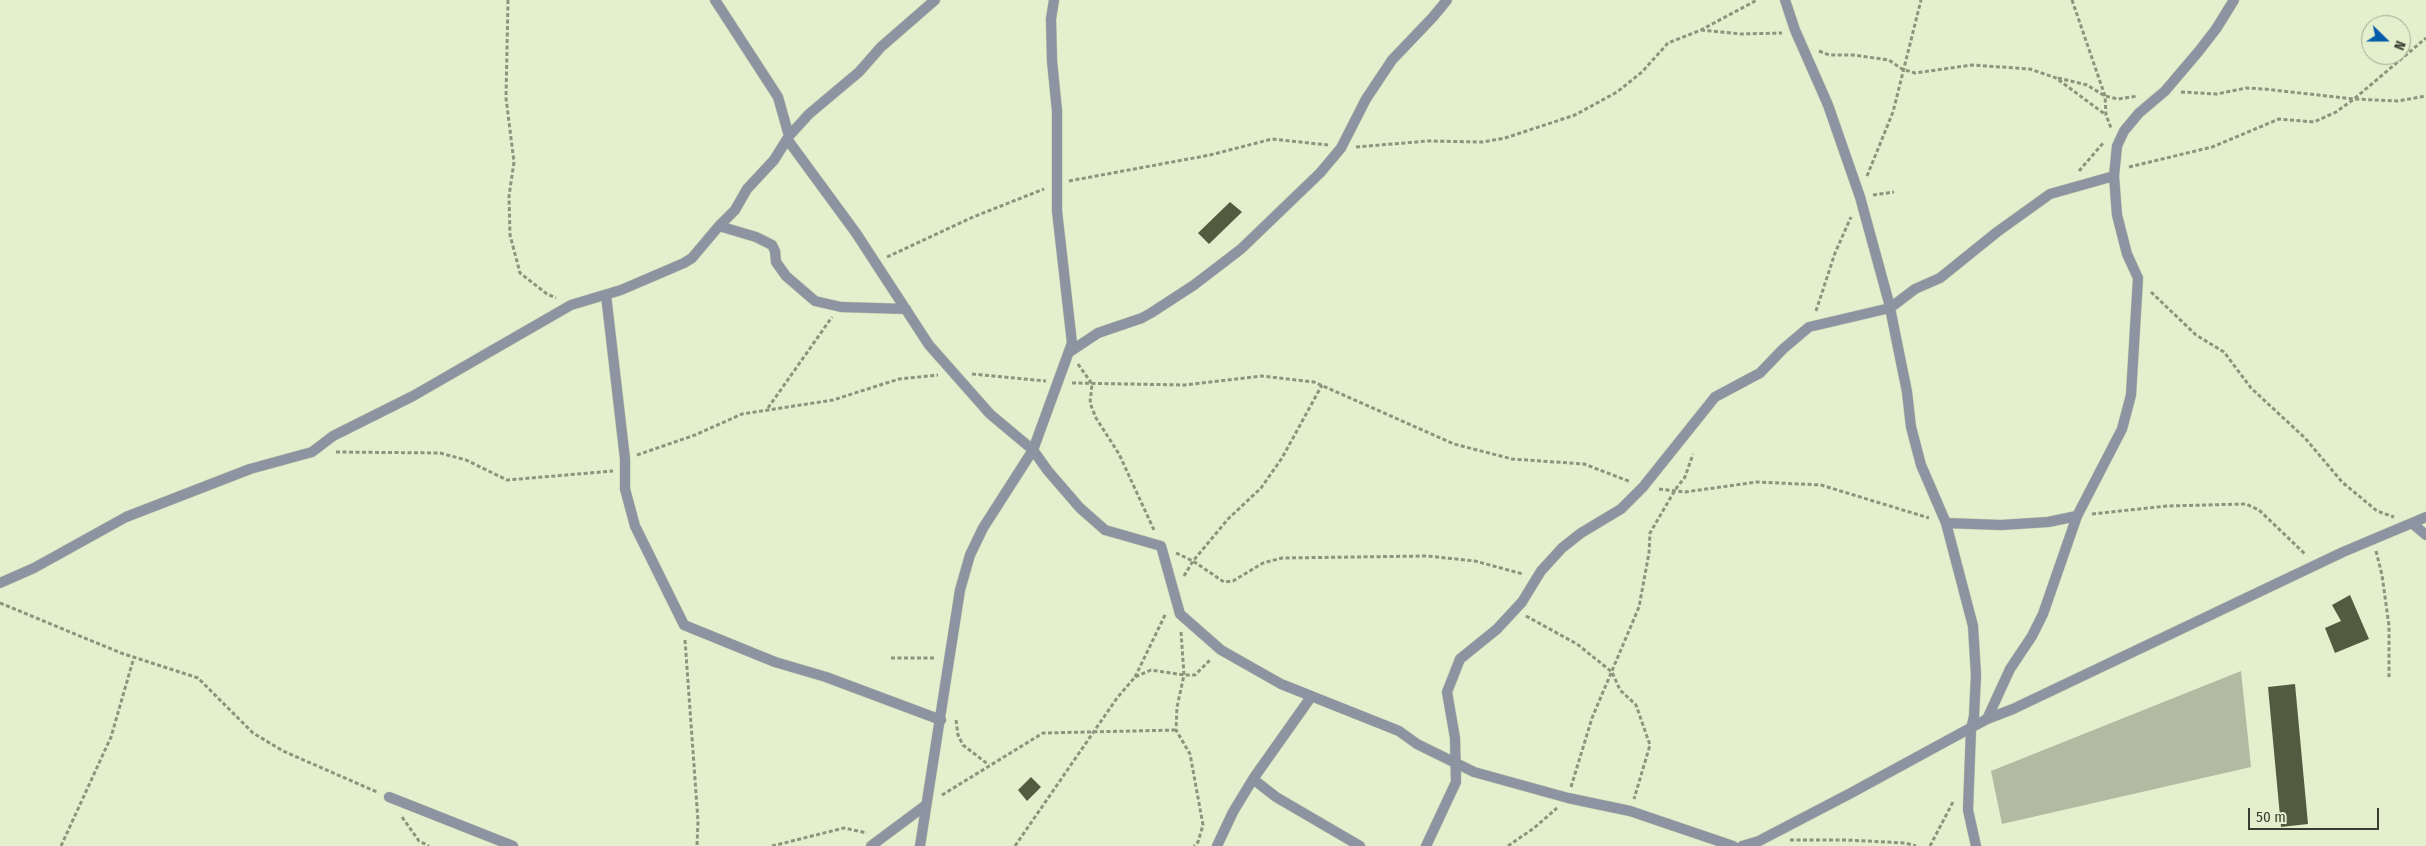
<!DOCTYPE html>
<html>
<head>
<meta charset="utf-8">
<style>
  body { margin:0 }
  #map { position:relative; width:2426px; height:846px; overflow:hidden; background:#e4efce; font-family:"Fira Sans Condensed",sans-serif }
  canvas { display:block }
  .north { position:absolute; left:2361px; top:15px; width:50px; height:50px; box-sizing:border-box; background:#e4efce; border:1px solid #a0a88f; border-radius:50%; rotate:112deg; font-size:14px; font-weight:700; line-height:20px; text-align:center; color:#3a3e31 }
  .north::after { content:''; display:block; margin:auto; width:18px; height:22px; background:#045caa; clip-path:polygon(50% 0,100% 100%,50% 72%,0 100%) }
  .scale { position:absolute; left:2248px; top:808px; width:131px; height:22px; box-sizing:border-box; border:2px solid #3a3e31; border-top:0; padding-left:6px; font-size:15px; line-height:18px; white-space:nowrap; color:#3a3e31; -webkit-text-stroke:4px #e4efce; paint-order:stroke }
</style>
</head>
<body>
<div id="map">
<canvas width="2426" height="846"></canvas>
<div class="north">N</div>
<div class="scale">50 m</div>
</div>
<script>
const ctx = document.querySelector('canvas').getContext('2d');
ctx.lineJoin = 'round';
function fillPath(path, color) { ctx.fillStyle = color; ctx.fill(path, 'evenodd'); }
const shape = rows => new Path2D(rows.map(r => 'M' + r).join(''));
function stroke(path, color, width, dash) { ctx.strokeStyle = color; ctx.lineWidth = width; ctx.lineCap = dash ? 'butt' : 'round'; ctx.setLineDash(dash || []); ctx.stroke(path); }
fillPath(shape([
  [2241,671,2251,767,2002,824,1991,771]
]), '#b2baa2');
fillPath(shape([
  [1230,202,1242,212,1209,244,1198,233],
  [2350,595,2369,639,2335,653,2325,628,2341,621,2332,605],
  [2295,684,2308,824,2281,827,2268,687],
  [1031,777,1041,787,1027,801,1018,790]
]), '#525b3f');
const minor = shape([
  [715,0,778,97,789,136],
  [1785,0,1795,30,1828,105,1860,197,1889,303,1907,392,1911,427,1921,465,1946,523,1973,626,1976,675,1974,716,1971,729,1968,810,1976,846],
  [787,139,856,233,929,345,990,414,1033,450,1048,471,1080,508,1105,530,1161,546,1180,614,1221,650,1281,684,1399,731,1417,744,1474,772,1568,798,1630,811,1733,846],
  [719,226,756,237,772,245,775,251,776,262,786,276,815,301,841,307,906,309],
  [606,295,625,459,625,489,635,526,684,625,775,662,826,677,941,720],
  [1071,351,1098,333,1142,318,1151,313,1194,285,1241,249,1320,173,1341,148,1366,99,1392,60,1433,17,1447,0],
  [1946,523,2001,525,2048,522,2077,516],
  [2413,524,2426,535],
  [0,583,34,568,126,517,250,469,312,452,333,436,413,396,571,305,621,290,684,263,692,258,719,226,735,210,747,189,774,160,789,136,809,114,859,72,881,47,935,0],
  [1987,719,2010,669,2032,636,2043,614,2077,516,2122,429,2131,395,2138,278,2127,254,2117,215,2114,176,2117,146,2124,131,2139,113,2165,91,2199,51,2216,29,2234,0],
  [1253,779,1276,797,1360,846],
  [389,797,513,846],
  [871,846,926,805],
  [920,846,960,590,970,555,983,528,1033,450,1072,343,1057,211,1057,111,1052,61,1051,19,1054,0],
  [1217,846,1233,812,1253,779,1311,697],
  [1426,846,1456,782,1455,738,1447,692,1460,659,1497,629,1522,602,1541,571,1562,548,1581,533,1621,509,1643,487,1715,397,1760,373,1783,349,1809,327,1890,308,1915,289,1940,278,1997,232,2050,194,2114,176],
  [1742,846,1759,841,1851,793,1987,719,2013,709,2343,552,2426,517]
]);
stroke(minor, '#c2ccaf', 11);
stroke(shape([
  [508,0,506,98,514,162,509,196,510,235,520,273,547,294,556,298],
  [2072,0,2105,96,2106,115,2111,128],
  [1701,30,1741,34,1782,33],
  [1819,51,1829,55,1853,55,1889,60,1902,69,1915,73,1972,65,2030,69,2056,78,2106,115],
  [2058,78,2087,85,2105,96,2118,99,2138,96],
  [2181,92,2217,94,2246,88,2264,89,2354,99,2398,101,2426,96],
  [1356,147,1428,141,1483,142,1505,138,1575,115,1617,92,1642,72,1668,43,1701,30,1757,0],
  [2129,167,2212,147,2279,119,2314,122,2336,112,2354,99,2426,38],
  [2079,171,2104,142],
  [1867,176,1893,112,1921,0],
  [1069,181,1210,155,1272,139,1328,145],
  [1873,195,1894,192],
  [887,257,973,217,1044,189],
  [2151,292,2196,335,2224,352,2251,388,2305,438,2342,482,2377,511,2394,517],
  [1816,311,1835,253,1851,217],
  [1078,364,1092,384,1090,403,1096,418,1119,454,1154,530],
  [972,374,1046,381],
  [1072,383,1185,385,1261,376,1314,382,1454,444,1512,459,1584,464,1631,482],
  [768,408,832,317],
  [336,452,440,453,466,460,507,480,613,471],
  [637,455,695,435,742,414,833,400,899,379,938,375],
  [1659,489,1685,492,1757,482,1821,485,1929,518],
  [2092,514,2167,506,2246,504,2259,510,2306,555],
  [2376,551,2382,575,2389,626,2389,677],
  [1176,553,1193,561,1224,582,1233,581,1263,563,1282,558,1427,556,1475,561,1523,574],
  [1184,576,1193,561,1228,519,1261,488,1282,458,1322,385],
  [0,603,121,653,198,678,253,733,283,751,377,792],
  [1526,616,1577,644,1612,672,1620,690,1636,705,1650,745,1634,799],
  [1181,632,1184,675,1177,707,1176,730,1190,754,1203,825,1198,842,1194,846],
  [685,640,698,821,697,846],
  [891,658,936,658],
  [1135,677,1166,613],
  [956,720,958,735,963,745,989,765],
  [1571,787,1592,718,1639,607,1649,553,1650,533,1675,490,1685,477,1693,454],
  [942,795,1043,733,1176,730],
  [402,817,419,841,429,846],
  [1790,840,1846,840,1905,843,1916,846],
  [61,846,111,737,134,657],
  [772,846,844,828,867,833],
  [1015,846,1117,698,1135,677,1151,670,1184,675,1195,675,1211,659],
  [1508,846,1534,828,1557,808],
  [1930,846,1954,800]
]), '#8c947d', 3, [4, 2.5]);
stroke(minor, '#8b94a0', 10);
</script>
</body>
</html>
